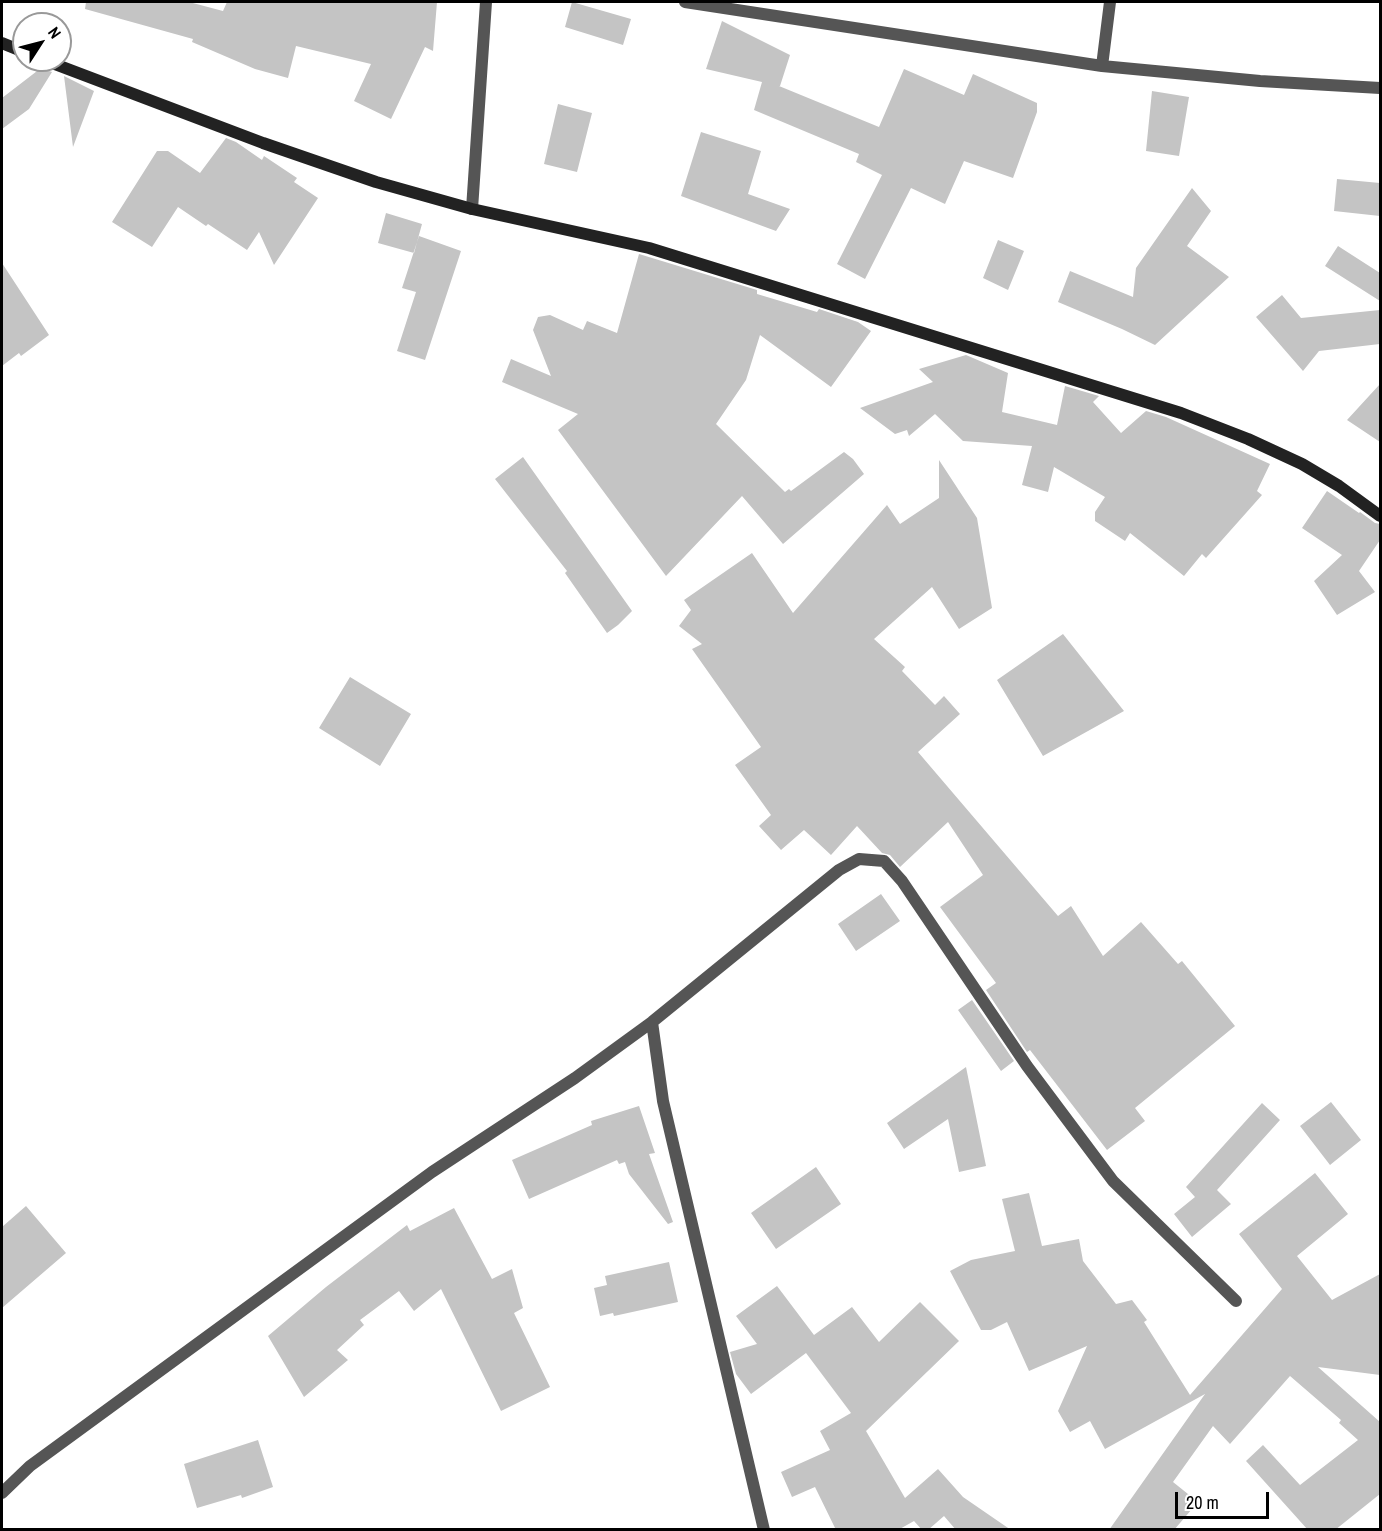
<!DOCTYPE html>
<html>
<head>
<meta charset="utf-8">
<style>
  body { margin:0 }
  #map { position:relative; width:1382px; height:1531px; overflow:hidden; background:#fff; font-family:"Archivo Narrow",sans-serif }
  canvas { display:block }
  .frame { position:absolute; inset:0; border:3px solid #000; pointer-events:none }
  .north { position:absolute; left:12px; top:12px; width:60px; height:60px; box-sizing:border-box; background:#fff; border:2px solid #999; border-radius:50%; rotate:54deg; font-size:16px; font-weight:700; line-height:24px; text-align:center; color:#000 }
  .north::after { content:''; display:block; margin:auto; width:21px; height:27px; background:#000; clip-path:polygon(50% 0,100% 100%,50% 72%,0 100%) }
  .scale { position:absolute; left:1175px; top:1492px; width:94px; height:27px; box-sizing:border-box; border:3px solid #000; border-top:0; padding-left:8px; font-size:18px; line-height:21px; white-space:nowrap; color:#000; -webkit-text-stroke:4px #fff; paint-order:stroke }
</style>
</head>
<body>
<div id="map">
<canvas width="1382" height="1531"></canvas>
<div class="frame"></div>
<div class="north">N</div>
<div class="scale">20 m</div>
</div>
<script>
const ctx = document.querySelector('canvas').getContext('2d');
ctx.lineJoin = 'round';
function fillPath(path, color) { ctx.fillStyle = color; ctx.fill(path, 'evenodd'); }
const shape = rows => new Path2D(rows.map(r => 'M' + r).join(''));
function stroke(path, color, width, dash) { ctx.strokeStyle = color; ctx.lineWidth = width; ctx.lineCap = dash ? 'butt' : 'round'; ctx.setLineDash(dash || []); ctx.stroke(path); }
fillPath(shape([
  [86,2,189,2,223,11,227,2,437,2,433,51,425,47,391,119,354,101,371,64,296,46,288,78,255,69,192,42,193,39,85,9],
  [572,2,631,19,623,45,565,27],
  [722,21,790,55,780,86,779,86,879,127,904,69,964,95,973,74,1037,103,1037,112,1013,178,964,161,945,204,911,188,865,279,837,264,882,175,856,162,859,154,754,110,762,82,706,69],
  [41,68,52,72,29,109,2,129,2,98],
  [64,76,94,91,73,147],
  [1152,91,1189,97,1179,156,1146,151],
  [558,104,592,113,577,172,544,164],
  [701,132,761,151,748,194,790,209,776,231,681,196],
  [226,138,236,142,262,160,264,156,297,178,294,182,318,198,274,265,259,232,247,250,208,224,206,226,178,207,152,247,112,222,157,151,168,151,200,173],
  [1337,179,1380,183,1380,216,1334,211],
  [1192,188,1211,211,1187,246,1229,277,1155,345,1122,329,1058,302,1070,271,1133,297,1136,268],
  [386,213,422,224,414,253,378,243],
  [419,236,461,251,425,360,397,351,416,292,402,288],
  [998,240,1024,251,1008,290,983,278],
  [1338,246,1380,273,1380,301,1325,266],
  [639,254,757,290,757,294,817,312,819,309,858,322,871,331,831,387,760,335,746,380,716,424,785,492,789,489,791,491,844,452,853,459,864,474,783,544,742,496,666,576,558,430,578,414,502,382,511,359,551,376,533,330,538,317,550,315,583,330,587,321,617,333],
  [2,263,49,335,21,356,19,353,2,366],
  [1282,295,1301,318,1380,310,1380,344,1319,351,1303,371,1256,317],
  [966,355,1008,373,1002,412,1057,425,1065,386,1099,396,1093,402,1121,433,1146,411,1166,417,1270,464,1257,491,1262,495,1206,558,1202,554,1184,576,1130,533,1125,541,1095,521,1095,512,1105,497,1054,467,1048,492,1022,485,1032,446,963,441,935,414,909,436,907,430,895,434,860,408,933,382,919,369],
  [1380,384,1380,442,1347,420],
  [523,457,632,611,618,625,607,633,565,573,567,571,495,479],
  [939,460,977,518,992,608,959,629,932,587,874,639,905,667,902,671,935,705,944,696,960,714,918,752,1058,916,1071,906,1103,956,1141,922,1178,964,1182,961,1235,1026,1135,1108,1145,1121,1107,1150,1030,1050,1027,1052,986,990,996,983,940,907,983,875,948,822,900,867,890,855,882,853,857,826,831,855,804,830,781,850,759,826,771,815,735,765,761,747,692,649,702,644,679,626,691,610,684,600,752,553,793,613,887,505,900,524,939,498],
  [1327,491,1359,513,1360,512,1375,523,1380,524,1380,540,1359,571,1375,592,1337,615,1314,581,1342,555,1302,528],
  [1063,634,1124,711,1043,756,997,680],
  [350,677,411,714,380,766,319,728],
  [881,894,900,921,856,951,838,924],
  [972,1000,1014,1061,1001,1071,958,1010],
  [966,1067,986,1166,959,1172,948,1119,904,1149,887,1123],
  [1331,1102,1361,1140,1330,1165,1300,1126],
  [1262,1103,1280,1120,1217,1190,1231,1204,1192,1237,1174,1214,1195,1197,1186,1187],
  [639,1106,655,1153,649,1154,673,1222,668,1224,629,1174,625,1162,619,1164,617,1160,529,1199,512,1160,592,1125,591,1121],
  [816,1167,841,1204,776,1249,751,1213],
  [1315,1173,1348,1214,1297,1256,1332,1300,1380,1274,1380,1375,1318,1367,1380,1422,1380,1494,1335,1530,1308,1530,1246,1461,1263,1445,1300,1485,1358,1440,1339,1423,1341,1420,1290,1376,1230,1444,1213,1426,1173,1482,1198,1502,1174,1530,1109,1530,1205,1394,1105,1449,1090,1421,1070,1432,1058,1411,1087,1346,1029,1371,1007,1322,991,1330,981,1330,950,1271,971,1260,1015,1251,1002,1199,1029,1193,1042,1246,1079,1239,1083,1261,1116,1304,1132,1300,1147,1320,1144,1322,1190,1395,1282,1289,1239,1234],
  [26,1206,66,1253,2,1308,2,1227],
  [454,1208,492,1279,512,1269,523,1308,514,1313,550,1387,501,1411,441,1289,414,1311,399,1291,360,1320,364,1325,337,1350,348,1360,304,1397,268,1336,326,1287,407,1225,410,1231],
  [669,1262,678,1302,614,1316,613,1313,600,1316,594,1288,607,1285,605,1276],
  [777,1286,814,1335,852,1307,879,1342,920,1302,959,1341,866,1431,905,1498,938,1469,963,1497,1011,1530,956,1530,944,1516,928,1530,922,1530,914,1521,898,1530,836,1530,815,1487,792,1497,781,1472,830,1450,820,1431,851,1413,806,1353,751,1394,736,1374,730,1352,757,1344,736,1316],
  [258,1440,273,1487,242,1498,241,1495,197,1508,184,1464]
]), '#c4c4c4');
stroke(shape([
  [685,2,1102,66,1260,81,1380,88],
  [1102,66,1110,2],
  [472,209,486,2],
  [652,1022,663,1101,764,1530],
  [2,1493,30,1466,432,1172,575,1078,652,1022,839,870,859,859,884,861,902,881,1027,1066,1113,1181,1236,1301]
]), '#555', 12);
stroke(shape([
  [2,43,24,52],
  [44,60,263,143,376,182,472,209,649,248,1181,413,1248,439,1302,464,1339,486,1380,516]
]), '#222', 12);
</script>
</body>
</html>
